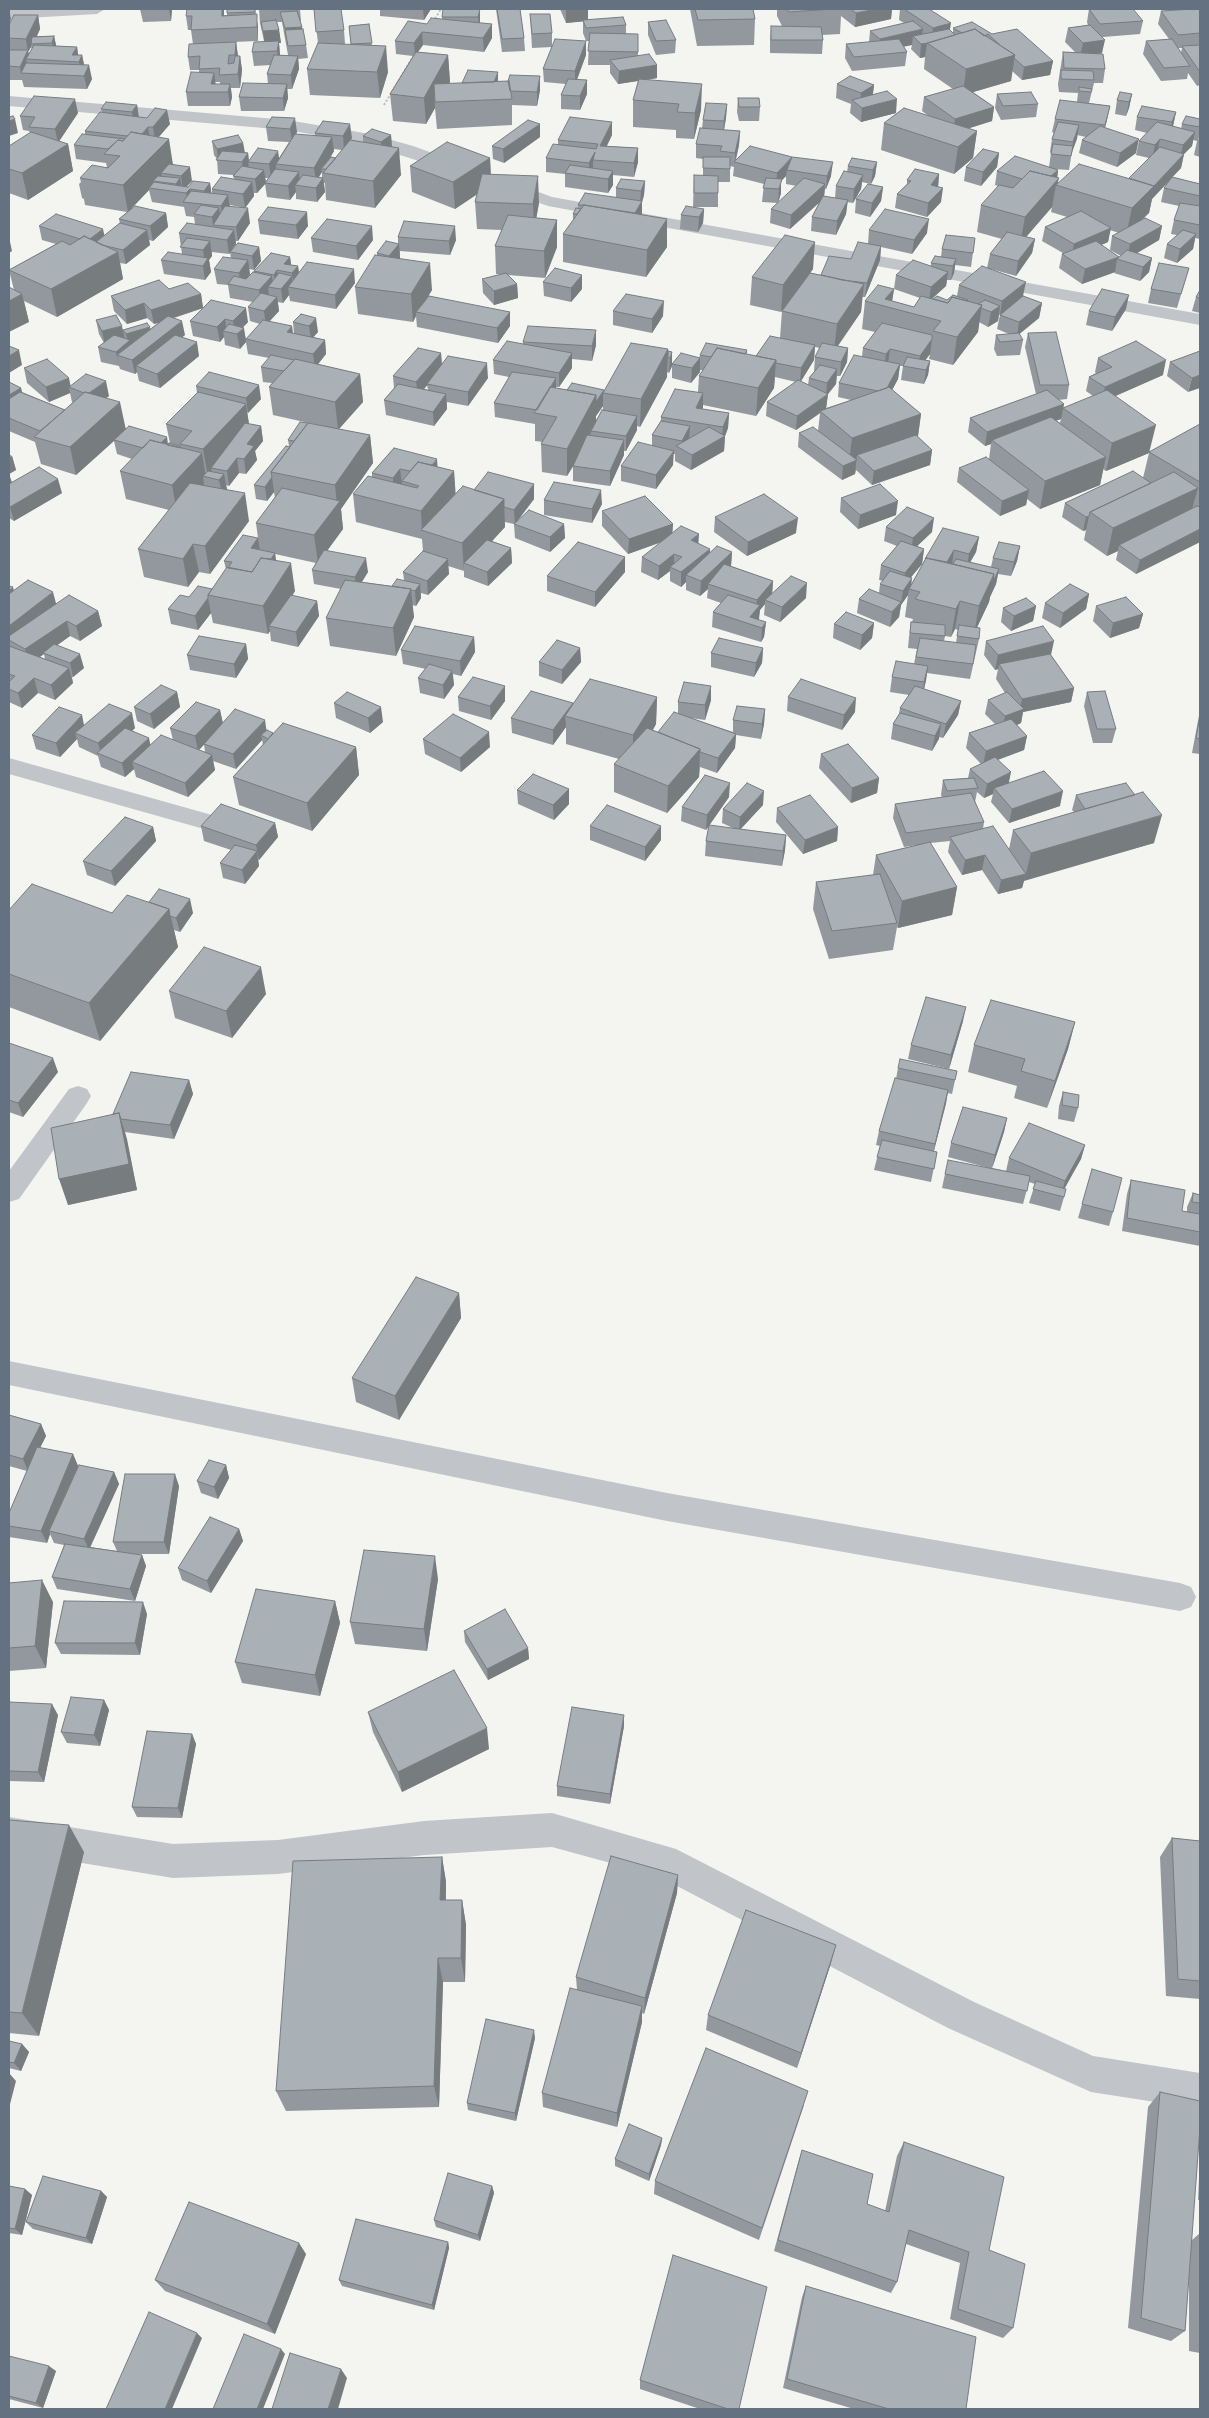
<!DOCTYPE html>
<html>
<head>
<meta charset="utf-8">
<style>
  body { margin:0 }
  #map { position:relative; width:1209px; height:2418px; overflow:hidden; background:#f4f4f0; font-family:Arial,sans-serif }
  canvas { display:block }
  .frame { position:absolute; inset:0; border:10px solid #637181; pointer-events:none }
</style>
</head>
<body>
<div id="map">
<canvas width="1209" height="2418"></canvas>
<div class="frame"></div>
</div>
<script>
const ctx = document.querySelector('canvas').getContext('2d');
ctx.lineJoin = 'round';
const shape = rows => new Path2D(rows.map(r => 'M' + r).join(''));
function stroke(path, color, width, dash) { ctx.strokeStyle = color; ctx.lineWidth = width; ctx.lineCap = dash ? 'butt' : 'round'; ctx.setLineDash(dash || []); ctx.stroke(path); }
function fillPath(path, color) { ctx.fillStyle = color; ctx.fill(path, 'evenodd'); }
stroke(shape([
  [433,22,441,9],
  [384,105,415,53]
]), '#bbbdbf', 2, [2, 2]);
fillPath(shape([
  [9,9,105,9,97,14,9,19,9,9],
  [9,96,287,120,370,134,413,146,466,165,468,169,466,173,460,174,362,143,287,130,9,106,9,96],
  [503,179,552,197,1200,314,1200,325,548,206,497,188,494,184,497,180,503,179],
  [9,758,212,815,216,821,212,827,204,829,9,774,9,758],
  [78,1086,87,1089,91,1096,87,1103,19,1199,9,1202,9,1171,69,1089,78,1086],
  [9,1361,667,1493,1180,1583,1191,1587,1196,1597,1191,1607,1180,1611,667,1521,9,1385,9,1361],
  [552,1813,676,1849,974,2002,1093,2056,1200,2073,1200,2109,1091,2092,948,2028,658,1876,552,1847,424,1855,278,1874,173,1878,9,1851,9,1817,173,1844,278,1840,424,1821,552,1813]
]), '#c1c4c8');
fillPath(shape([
  [140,9,172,9,171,21,143,22],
  [227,9,255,9,258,27,258,41,205,43,236,42,238,56,240,56,242,70,240,88,231,88,232,97,230,106,188,106,186,92,199,73,199,70,190,70,188,57,193,44,191,30,188,30,186,16,227,15],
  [215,82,220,82,220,84,215,84],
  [259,9,300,9,301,21,300,21,306,45,308,58,298,59,299,69,292,89,287,89,288,98,284,111,241,111,239,97,268,84,267,74,271,65,254,66,252,52,264,41,260,23],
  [277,22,282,22,288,55,280,55,279,43,281,43,279,30],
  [314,9,344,30,345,44,341,44,351,45,349,26,369,24,372,46,388,72,380,98,310,95,307,69,318,43],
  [380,9,431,9,424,20,380,16],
  [480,9,480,23,492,38,484,52,423,45,418,52,448,55,450,82,449,84,508,81,540,76,540,90,537,106,512,105,512,125,437,129,435,108,426,124,393,121,390,94,413,56,396,54,395,41,427,24,442,19,442,17],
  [496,9,520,9,524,38,525,51,502,52],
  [560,9,588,9,588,20,626,25,626,34,638,34,638,55,657,65,657,78,647,80,701,110,694,139,676,138,676,130,633,127,633,100,638,81,618,84,610,73,610,65,588,65,589,41,586,41,583,33,583,21,566,23],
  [690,9,753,9,755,19,754,45,697,46],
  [777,9,892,9,891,19,855,27,841,16,840,34,822,35,823,40,822,54,770,53,770,40,771,26,782,26,777,16],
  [900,9,929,9,953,33,953,28,992,34,1053,61,1050,75,1022,80,1012,71,1011,81,973,92,994,107,992,121,967,129,977,131,973,158,954,174,881,150,884,123,930,117,922,111,924,97,953,89,924,69,925,57,920,58,911,49,912,45,903,46,907,52,905,66,852,71,845,58,846,44,869,42,870,31,904,23,899,20],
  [1089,9,1143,21,1140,34,1103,37,1102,53,1099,54,1105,69,1103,83,1094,83,1089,103,1110,106,1105,128,1136,153,1117,167,1079,153,1082,140,1086,137,1077,135,1072,151,1069,170,1054,169,1058,170,1057,178,1058,184,1129,178,1149,158,1136,155,1139,141,1147,133,1135,130,1137,117,1176,112,1173,126,1181,129,1182,124,1200,119,1200,136,1198,140,1200,138,1200,157,1194,155,1197,141,1193,140,1192,146,1184,154,1181,168,1172,177,1200,184,1200,239,1195,238,1193,249,1177,263,1164,258,1167,244,1177,235,1171,234,1174,220,1179,206,1161,202,1164,188,1169,181,1152,199,1149,213,1141,220,1162,226,1159,240,1137,253,1152,258,1149,272,1140,281,1114,273,1115,272,1082,284,1059,268,1062,254,1063,253,1042,241,1045,227,1067,217,1051,212,1052,207,1026,237,1035,239,1032,253,1016,276,991,269,1023,296,1042,303,1039,318,1019,334,1023,340,1020,355,997,356,994,349,996,335,1009,334,997,329,1000,315,999,315,998,321,988,327,979,322,978,332,953,365,929,359,930,354,925,360,930,361,928,375,924,384,901,380,903,366,900,366,898,379,892,390,921,414,918,437,932,450,930,465,872,485,856,470,855,474,842,480,798,447,799,433,818,431,820,413,796,430,766,416,767,402,796,382,775,377,774,388,756,416,703,405,702,409,729,413,728,428,725,436,724,451,691,470,675,461,675,454,673,454,673,465,656,489,621,481,621,466,652,446,652,435,661,421,661,417,698,392,699,376,703,370,700,370,700,372,691,383,672,378,672,364,699,358,700,355,747,350,747,355,756,356,780,338,782,311,802,284,781,312,750,305,752,277,813,269,810,273,821,275,851,259,868,244,869,230,927,233,912,254,881,247,880,260,865,297,862,297,861,312,838,346,848,348,847,362,840,376,837,376,836,384,828,394,826,408,851,400,838,397,839,383,862,356,863,348,875,332,862,329,865,301,894,289,892,301,914,307,920,298,894,289,896,275,931,266,931,263,941,257,942,249,975,238,971,267,955,265,954,273,951,280,947,280,946,286,932,299,947,300,957,296,959,285,987,268,990,254,1002,239,977,232,981,205,998,186,995,185,997,171,1049,167,1051,153,1050,152,1052,139,1054,133,1052,132,1055,119,1077,102,1078,93,1059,92,1058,84,1063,52,1076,53,1065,42,1068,28,1088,25,1087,22],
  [1110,230,1119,233,1112,236,1110,250,1121,256,1119,257,1101,245,1108,242],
  [815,347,820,348,815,357,814,372,809,378,808,385,800,382,814,360],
  [1200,9,1200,85,1197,86,1188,73,1187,79,1161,81,1143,54,1146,41,1169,39,1158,24,1161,11],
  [1178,48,1182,48,1181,53],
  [530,14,552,33,552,46,586,55,577,80,587,80,587,94,580,110,561,109,561,95,566,84,544,82,543,69,552,47,532,48],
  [38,15,40,29,37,36,54,36,56,46,77,47,78,55,82,55,84,65,92,79,87,89,24,87,22,80,9,80,9,25],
  [31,47,32,49,29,54,28,52],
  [648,22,676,40,675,53,656,55,648,35],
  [837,84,874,85,873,94,896,113,861,122,850,113,851,104,836,98],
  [997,94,1038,104,1036,117,1001,120,995,108],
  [1132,94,1129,108,1126,116,1115,114,1117,100],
  [738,98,760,107,759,121,739,121,737,112],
  [727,104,726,118,724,130,740,131,739,145,736,160,831,176,826,189,825,189,824,196,835,198,836,186,847,172,848,166,877,162,875,176,871,184,862,182,861,189,853,203,847,202,846,214,836,235,811,231,812,217,819,203,790,229,770,223,771,209,778,203,762,202,764,184,733,176,734,167,730,166,730,182,718,182,718,207,693,207,694,175,703,176,703,159,696,158,696,144,702,128,703,120],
  [786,176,786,184,797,186,778,203,781,193,781,181],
  [137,105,139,117,170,124,159,137,173,164,192,181,186,187,210,183,211,193,212,193,212,189,234,179,233,175,218,174,217,159,214,155,212,141,243,143,245,152,248,153,249,161,279,158,289,142,268,141,266,127,272,117,297,132,296,134,315,136,315,133,323,121,352,138,350,140,363,142,363,136,391,135,392,147,401,175,375,208,326,200,325,183,324,183,325,192,317,202,296,199,296,192,290,200,267,197,265,184,257,193,254,193,254,196,245,208,230,205,230,206,250,223,238,241,236,241,236,244,229,254,212,252,212,256,209,260,211,272,205,280,164,274,161,260,182,254,179,233,195,224,194,217,186,216,184,207,152,202,149,190,132,208,166,213,168,227,153,241,149,240,150,245,126,264,120,263,123,279,57,317,24,301,29,322,14,290,9,270,56,244,42,240,39,226,105,235,120,223,119,219,127,212,85,205,84,199,82,198,79,184,81,182,80,178,107,167,106,163,76,159,74,145,85,134,85,131,102,112,101,109],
  [334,149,342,150,336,158,330,158,334,151],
  [322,172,322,178,318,177],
  [265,178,269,178,266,182],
  [78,113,59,141,68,144,73,171,28,200,9,193,9,146,30,133,29,131,23,130,20,116],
  [612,122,612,135,607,146,638,148,638,162,634,177,613,175,613,185,608,193,565,187,565,174,546,172,546,158,558,144,558,140],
  [540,137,504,163,493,159,492,146],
  [999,153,997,167,981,186,964,181,966,167],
  [490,158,491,175,539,203,536,218,557,220,557,247,545,278,508,275,517,284,518,298,494,305,483,293,482,279,501,274,496,274,495,246,502,230,477,229,475,202,477,194,455,209,412,192,410,166],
  [939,174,938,187,941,202,927,217,895,208,897,194,907,184,907,180],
  [645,181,644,195,642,202,642,215,667,219,667,247,646,277,563,262,563,234,573,220,573,214,578,208,578,205,616,197,616,188],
  [883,187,881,201,870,217,855,213,856,199],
  [704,209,703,223,698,232,680,229,681,215],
  [258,220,308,226,298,239,260,234],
  [398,237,456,240,450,255,400,251,400,258,399,259,432,290,427,298,510,326,498,343,417,327,416,316,413,322,358,314,355,287,377,256,377,253,398,244],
  [311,238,373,240,358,260,313,252],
  [259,247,261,261,254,270,249,269,250,274,247,279,254,272,254,271,290,257,291,265,298,266,299,273,355,283,336,309,290,301,289,295,283,303,278,302,279,311,269,322,294,334,293,322,301,314,318,332,313,337,325,340,326,354,318,364,360,374,363,402,339,429,370,435,373,463,341,509,343,529,327,551,368,572,362,582,392,586,404,580,403,572,423,551,422,539,356,522,353,494,372,477,372,473,394,448,438,467,454,471,455,495,474,490,534,499,518,520,564,524,565,538,550,552,515,538,514,524,505,522,505,527,492,541,511,548,512,563,488,586,464,577,464,571,448,566,449,574,428,595,421,593,421,598,416,606,412,605,414,617,396,656,330,646,326,618,341,589,314,584,312,570,316,563,275,554,276,560,295,591,292,596,317,601,319,616,298,647,271,641,270,631,268,634,213,623,211,613,198,630,171,624,168,609,189,597,212,589,226,569,224,561,258,538,256,523,275,498,274,492,267,501,256,499,254,485,289,446,288,440,318,425,273,415,269,387,272,383,263,382,261,367,269,358,248,354,246,342,240,349,225,345,224,337,220,342,193,336,190,321,211,300,248,322,243,327,246,339,260,324,250,321,248,307,253,302,230,298,228,285,217,284,214,269,231,258,230,252],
  [1189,268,1177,308,1148,303,1151,289],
  [543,282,582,289,571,302,544,296],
  [169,289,201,294,203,308,174,318,185,335,182,337,199,356,160,388,139,381,137,372,135,374,120,369,119,366,101,362,98,347,104,343,99,334,96,320,123,330,150,329,158,323,154,324,147,318,127,324,114,311,111,296],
  [1200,290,1200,313,1192,311,1196,297],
  [1126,309,1112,331,1086,325,1089,311],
  [613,311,663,316,652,333,613,325],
  [1028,333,1069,385,1067,399,1058,400,1064,404,1063,408,1093,396,1086,391,1089,377,1096,373,1095,372,1098,358,1163,375,1115,396,1150,452,1200,424,1200,542,1136,574,1116,560,1118,551,1107,556,1084,540,1086,530,1083,531,1062,517,1065,503,1143,478,1149,453,1106,471,1103,469,1100,485,1040,509,1027,499,1026,505,1000,516,957,482,959,468,989,459,991,444,985,446,968,432,970,418,1036,394,1025,347],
  [1061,419,1060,423,1056,420],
  [523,342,596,345,592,361,572,359,572,368,559,387,556,387,556,388,567,390,604,391,668,349,668,351,672,352,672,366,669,373,667,372,667,377,640,427,637,426,637,430,626,451,624,451,624,455,610,486,573,481,573,467,567,476,542,472,541,444,543,442,535,441,535,424,495,417,494,403,509,377,494,374,493,360,523,344],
  [603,406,603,410,596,420,596,416],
  [1200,351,1188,392,1167,376,1170,362],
  [441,353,442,364,488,378,468,406,447,402,447,409,434,426,386,415,384,400,394,388,393,376],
  [427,385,428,390,424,389],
  [24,368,70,386,109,396,106,398,126,429,168,444,170,443,166,424,197,393,196,386,261,399,248,413,247,412,249,424,261,426,263,441,255,451,257,460,246,474,239,473,229,486,226,485,227,489,226,490,249,521,210,574,199,572,188,587,144,577,138,549,169,510,126,499,120,471,132,459,117,454,114,441,76,475,41,464,35,442,9,431,9,382,21,388,22,392,65,410,73,402,72,402,70,393,49,402,27,383],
  [9,454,12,456,16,470,9,474,12,482,62,493,14,521,9,518],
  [841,498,896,515,858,529,840,512],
  [544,500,602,504,592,523,544,515],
  [602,511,673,524,672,533,698,543,710,553,732,552,731,566,773,581,772,594,806,598,780,622,764,615,765,604,760,610,758,620,766,622,764,637,761,642,712,627,713,612,721,603,707,598,708,589,700,596,686,590,686,582,681,587,670,581,670,571,658,580,641,572,642,557,662,542,628,554,602,526],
  [715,517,796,533,747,556,714,532],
  [886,527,932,532,917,546,924,549,922,564,911,577,911,585,925,560,979,537,976,552,970,562,991,567,993,558,1020,546,1017,561,1011,576,998,574,996,584,990,597,989,602,977,627,979,639,970,679,927,673,924,689,961,701,958,715,943,738,939,737,932,751,891,739,893,724,899,714,900,708,909,695,890,692,892,677,914,664,917,649,908,648,909,637,911,622,912,622,913,619,905,617,908,595,901,605,899,617,890,627,857,613,859,599,879,593,880,584,883,581,879,580,881,565,897,546,884,541],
  [955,629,958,630,956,643,944,641,945,636,951,637],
  [625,557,625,572,595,607,547,591,547,576],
  [9,586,14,591,56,604,98,611,102,626,80,641,70,636,57,645,84,668,73,677,72,677,73,683,55,700,38,693,22,708,9,702],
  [44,654,45,659,40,657],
  [1089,594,1086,609,1060,628,1042,618,1045,603],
  [1036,606,1033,621,1011,631,1001,622,1003,608],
  [1096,606,1143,614,1139,628,1110,638,1093,621],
  [874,623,872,638,860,650,833,638,834,624],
  [474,637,475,652,461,676,453,674,454,685,444,699,420,693,418,678,426,669,403,664,401,650],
  [986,641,1051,655,1074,688,1071,702,1023,712,1021,723,1017,725,1027,736,1024,750,998,760,1009,783,1060,806,1009,823,991,802,993,794,984,798,977,792,975,802,984,822,983,829,1009,849,1013,830,1074,812,1072,810,1076,795,1154,843,1024,880,1022,888,998,894,982,870,962,875,948,852,950,841,930,843,957,887,952,915,898,928,897,927,893,950,829,959,813,909,816,882,873,875,876,855,917,845,904,847,893,818,895,804,942,797,941,795,943,780,968,778,970,769,981,764,966,748,969,733,995,724,985,714,988,700,1005,693,996,679,998,669,995,670,984,655],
  [246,644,248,659,236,678,190,670,187,655],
  [580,648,581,662,562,684,539,676,539,662],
  [763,648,762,663,754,677,711,667,711,653],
  [177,692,180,707,154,729,137,721,134,707],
  [1087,692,1116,729,1112,743,1093,743,1084,706],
  [458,697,505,701,491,720,459,711],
  [657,697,656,724,653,730,658,732,678,714,678,702,711,700,705,720,691,718,733,732,733,720,765,709,764,724,761,739,736,735,735,748,717,773,700,767,699,777,667,813,614,792,614,764,619,759,566,744,566,727,553,745,512,733,511,718,573,706],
  [788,697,855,712,842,730,787,711],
  [334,703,383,722,370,733,336,718],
  [220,710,223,723,267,731,273,733,356,747,359,775,312,831,239,805,233,777,263,745,262,740,236,769,213,761,215,770,188,797,136,777,134,769,125,777,101,767,98,756,79,747,77,739,60,757,36,749,32,735,84,725,135,728,132,731,150,745,173,740,170,728],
  [204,744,205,752,199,750],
  [1200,710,1200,754,1192,753],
  [423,739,490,747,461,772,425,754],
  [821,754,879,778,877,793,851,803,819,768],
  [569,789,569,804,554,820,518,804,517,790],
  [729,797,706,830,681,821,682,807],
  [763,805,740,829,786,835,785,850,782,866,705,856,706,841,733,828,722,823,723,809],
  [777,808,838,827,837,841,803,854,776,822],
  [275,823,278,837,259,860,258,859,259,866,245,884,223,878,220,863,231,850,204,841,201,826],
  [590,826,661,840,645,861,590,840],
  [153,827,156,841,115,886,87,875,83,861],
  [149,902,193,913,180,932,174,930,178,947,100,1041,9,1007,9,910,112,913],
  [169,991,266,994,232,1038,175,1018],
  [963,1021,949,1069,908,1059,911,1045],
  [1075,1022,1068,1049,1047,1108,1014,1098,1017,1086,968,1072,974,1045],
  [9,1043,58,1072,23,1117,9,1112],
  [898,1068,957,1071,952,1094,948,1093,934,1151,937,1152,931,1182,874,1170,880,1146,876,1145,879,1131,896,1079],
  [189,1080,193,1094,174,1139,125,1132,137,1190,68,1205,113,1114],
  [1063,1092,1078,1108,1074,1122,1058,1119,1059,1106],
  [1007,1118,1004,1132,992,1168,1006,1171,1009,1158,1085,1145,1081,1159,1064,1188,1064,1197,1060,1211,1029,1203,1035,1184,1029,1182,1023,1204,942,1188,945,1174,989,1168,948,1157,951,1143],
  [1092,1169,1113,1212,1109,1226,1078,1218],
  [1131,1180,1182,1211,1187,1212,1187,1207,1193,1193,1200,1195,1200,1246,1122,1231,1127,1194],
  [459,1293,461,1318,399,1420,356,1402,352,1378],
  [9,1415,41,1424,46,1436,40,1448,73,1454,78,1466,114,1472,119,1484,90,1547,117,1551,113,1542,179,1486,169,1554,134,1554,142,1555,146,1566,135,1601,57,1589,52,1577,64,1545,54,1543,50,1534,47,1543,9,1537,9,1513,27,1471,9,1466],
  [226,1465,229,1478,218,1499,201,1493,197,1481],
  [239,1529,243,1541,211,1593,182,1580,178,1568],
  [438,1579,427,1651,355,1644,350,1622],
  [9,1583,53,1602,46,1668,9,1671],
  [335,1601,340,1623,320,1696,242,1683,235,1662],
  [147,1614,140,1655,61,1654,55,1643],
  [464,1631,528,1648,529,1659,488,1680,465,1642],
  [104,1700,109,1710,100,1746,67,1743,61,1732],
  [9,1702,58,1715,44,1782,9,1781],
  [368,1712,489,1749,402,1792,373,1732],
  [624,1726,610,1804,557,1796,557,1786],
  [192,1734,196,1744,182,1818,137,1817,132,1807],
  [9,1820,84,1852,39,2036,9,2033],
  [1172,1838,1200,1841,1200,1999,1166,1996,1160,1857],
  [442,1857,446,1882,446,1900,462,1900,466,1925,465,1982,443,1982,439,2107,286,2111,276,2091],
  [678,1875,677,1893,644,2014,642,2013,642,2022,617,2127,543,2107,542,2093,577,1990,576,1977],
  [831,1963,797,2068,706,2030,708,2015],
  [535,2038,516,2121,468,2110,467,2103],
  [9,2041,22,2044,29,2052,21,2071,9,2068],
  [1160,2092,1192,2240,1200,2233,1200,2353,1189,2351,1189,2276,1185,2331,1171,2341,1128,2328,1148,2107],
  [804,2105,759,2240,654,2194,655,2181],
  [662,2138,661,2145,649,2181,615,2166,615,2159],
  [904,2142,989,2250,1013,2328,1003,2338,950,2319,960,2263,906,2244,897,2282,891,2293,774,2251,798,2163,802,2150,867,2204,885,2211,897,2156],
  [1200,2157,1200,2200,1198,2200],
  [9,2186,25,2189,32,2195,22,2235,9,2233],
  [492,2186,494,2193,480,2241,436,2227,434,2220],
  [101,2191,107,2197,92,2244,33,2229,26,2222],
  [448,2242,449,2248,434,2310,342,2286,339,2280],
  [306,2254,275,2334,165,2291,155,2280],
  [806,2286,966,2409,854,2409,783,2388,802,2297],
  [9,2356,56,2371,43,2408,9,2399],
  [640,2380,739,2409,700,2409,640,2389]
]), '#92989d');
fillPath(shape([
  [169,9,172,9,171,21],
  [222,9,224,9,224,29,222,16],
  [255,9,258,27,258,41,257,27],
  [423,9,431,9,424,20],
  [480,9,480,21,479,31,478,17],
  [575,9,588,9,588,21,566,23,566,10],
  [877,9,892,9,891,19,855,27,856,13],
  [9,10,11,19,9,25],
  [38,15,40,29,33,44,31,44,31,47,28,52,26,39],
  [951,23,949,36,931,41,933,28],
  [492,24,492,38,484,52,483,38],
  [302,27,303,40,286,35,285,28],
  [923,29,921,42,913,36,912,45,879,52,880,39],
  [279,30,281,43,279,43,280,55,279,65,277,51,265,45,263,31],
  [422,32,423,45,415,56,414,43],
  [54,36,57,49,55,56,52,43],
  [1105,40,1102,53,1080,57,1083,43],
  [586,41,586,55,575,84,575,71],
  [236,42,238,56,237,68,235,55],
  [927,43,925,57,920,58,921,44],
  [386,46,388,72,380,98,377,72],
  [77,47,79,61,82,55,85,69,81,75,79,62,72,55],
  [28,50,30,59,26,59,28,69,21,73,20,67],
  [448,55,450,82,438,102,434,84,435,108,426,124,424,98],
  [1015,55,1011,81,963,95,966,69],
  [240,56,242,70,240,88,238,74],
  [298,56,299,69,292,89,291,75],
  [1053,61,1050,75,1022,80,1024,67],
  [89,65,92,79,87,89,84,76],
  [657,65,657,78,618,84,619,71],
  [498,72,498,86,490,90],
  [214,73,216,86,211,84],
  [540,76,540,90,537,106,537,92],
  [587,80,587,94,580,110,580,96],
  [230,84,232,97,230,106,228,92],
  [287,84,288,98,284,111,283,98],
  [702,84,701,110,694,139,695,113],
  [874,85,872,99,860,107,861,93],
  [1132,94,1129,108,1126,116,1129,102],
  [75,99,78,113,58,143,55,129],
  [897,99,896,113,861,122,862,108],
  [727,104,726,118,723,135,724,121],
  [137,105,139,119,134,126,132,112],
  [1110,106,1107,120,1102,138,1105,125],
  [994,107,992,121,953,133,955,119],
  [167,110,170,124,155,141,153,127],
  [1176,112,1173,126,1169,136,1172,122],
  [295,118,297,132,292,142,290,129],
  [15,119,18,133,9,136,9,121],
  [612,122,612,135,600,159,600,146],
  [350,124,352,138,344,150,343,136],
  [540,124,540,137,504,163,503,149],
  [1079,125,1077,139,1071,155,1073,142],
  [148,127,150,141,139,138],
  [740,131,739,145,735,162,735,153],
  [977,131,973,158,954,174,958,147],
  [1195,132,1192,146,1184,154,1181,168,1152,199,1149,213,1126,235,1132,208,1180,158,1183,145],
  [391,135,392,149,382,156,381,142],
  [332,137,334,151,323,169,321,169,322,172,316,182,314,168],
  [169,139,173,165,161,173,162,177,153,181,154,185,149,188,149,190,128,212,123,185],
  [1139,139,1136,153,1117,167,1120,153],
  [1160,139,1157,153,1152,159,1155,145],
  [243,143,245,157,248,153,249,162,248,162,249,168,244,176,242,162,218,160,217,149],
  [68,144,73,171,28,200,22,173],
  [399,148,401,175,375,208,373,181],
  [638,148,638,162,634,177,634,163],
  [278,151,280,164,276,164,276,170,271,178,269,164],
  [595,152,593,160,593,170,589,177,589,163],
  [999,153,997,167,981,186,983,172],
  [792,157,787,170,786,176,781,181,781,193,778,203,779,189,776,187,777,173],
  [490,158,491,185,455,209,453,182],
  [833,162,831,176,826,189,827,176],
  [877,162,875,176,871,184,873,170],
  [190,167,192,181,183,190,181,176],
  [264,170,266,183,257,193,255,179],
  [1058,170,1057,180,1059,178,1057,186,1056,185,1052,207,1020,244,1025,217,1041,185],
  [613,171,613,185,608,193,608,179],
  [299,172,300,186,295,185,296,192,290,200,288,186],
  [939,174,938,188,931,185],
  [863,175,861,189,853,203,854,189],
  [538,176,539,203,534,231,533,204],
  [180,178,183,192,177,192,176,184],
  [323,178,325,192,317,202,316,188],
  [645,181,644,195,642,202,642,215,635,227,635,213,640,203,641,191],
  [252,182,254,196,245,208,243,194],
  [210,183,212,197,206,205,204,191],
  [825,184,824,198,790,229,791,215],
  [883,187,881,201,870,217,872,203],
  [943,188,941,202,927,217,928,203],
  [190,189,192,203,188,202,186,193],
  [228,195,230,209,223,220,221,206],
  [848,200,846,214,836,235,837,221],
  [219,208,221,222,213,225,212,217],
  [248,208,250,223,238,241,236,227],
  [704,209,703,223,698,232,699,217],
  [307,212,308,226,298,239,296,225],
  [166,213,168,227,153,241,150,226],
  [667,219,667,247,646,277,647,250],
  [929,219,927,233,912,254,914,240],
  [557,220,557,247,545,278,544,251],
  [372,226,373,240,358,260,356,246],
  [455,226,456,240,450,255,449,241],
  [1162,226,1159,240,1127,259,1130,244],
  [1111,228,1108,242,1071,258,1074,244],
  [103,229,106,243,86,241],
  [147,230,150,245,126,264,123,250],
  [234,230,236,244,229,254,227,240],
  [1196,234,1193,249,1177,263,1180,249],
  [9,237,12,251,9,253],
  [1035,239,1032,253,1016,276,1018,261],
  [210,241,212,256,209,260,211,272,205,280,203,266,205,263,203,250],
  [815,242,813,269,781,312,783,285],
  [399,244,400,258,391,270,389,256],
  [881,246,880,260,865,297,867,283],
  [259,247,261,261,254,270,252,256],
  [118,252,123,279,57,317,51,289],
  [290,257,292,271,284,264],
  [1119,257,1117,259,1115,272,1082,284,1085,269],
  [1152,258,1149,272,1140,281,1143,267],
  [956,259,954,273,951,280,953,266],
  [248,260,250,274,241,287,239,273],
  [430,263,432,290,418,313,416,312,416,316,413,322,411,294],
  [298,266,300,281,294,287,292,273],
  [354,269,355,283,336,309,335,295],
  [277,270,279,284,276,289,274,275],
  [948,272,946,286,929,301,931,287],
  [582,275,582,289,571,302,571,288],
  [272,276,273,287,268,287,269,295,261,304,259,290],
  [292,276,293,288,288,287,289,295,283,303,281,289],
  [1026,282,1023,296,1000,316,1002,301],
  [517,284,518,298,494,305,494,291],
  [864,284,861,312,834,351,837,324],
  [894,289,891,308,885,299],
  [22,294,29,322,9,332,9,301],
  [201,294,203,308,154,324,151,310],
  [1129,295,1126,309,1112,331,1115,317],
  [277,297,279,311,266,325,264,311],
  [664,301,663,316,652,333,652,319],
  [144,303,147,318,127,324,125,310],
  [1042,303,1039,318,1017,336,1019,322],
  [982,305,978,332,953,365,957,337],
  [1000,306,998,321,988,327,991,312],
  [246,308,248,322,236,334,235,334,233,321],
  [510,312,510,326,498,343,497,328],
  [316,318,318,332,311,340,309,326],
  [225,319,227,332,223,331,224,337,220,342,217,327],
  [182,321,185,335,142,368,136,366,137,372,135,374,132,360],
  [122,326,125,340,105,345,102,331],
  [292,326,294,341,287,332],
  [150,327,153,342,117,355,119,367,116,352,128,342,126,334],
  [244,328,246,342,240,349,237,334],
  [596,330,596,345,592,361,592,346],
  [932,339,930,354,919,369,918,368,920,356],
  [325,340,326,354,315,368,313,354],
  [197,342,199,356,160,388,157,374],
  [815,345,814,360,800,383,801,368],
  [848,348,847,362,840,376,841,362],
  [668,349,667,377,640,427,641,399],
  [890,349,888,363,884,368,886,354],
  [19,350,22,365,9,373,9,356],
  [672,352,672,366,669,373,670,358],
  [441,353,442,368,418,396,416,382],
  [572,353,572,368,559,387,559,373],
  [700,358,700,372,691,383,692,368],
  [776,360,774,388,756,416,758,388],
  [1166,360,1163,375,1102,402,1105,387],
  [930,361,928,375,924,384,926,370],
  [487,363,488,378,468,406,468,392],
  [900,364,898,379,883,407,885,392],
  [837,369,836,384,828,394,826,409,820,411,820,413,796,430,797,416,826,396,827,383],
  [360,374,363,402,338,430,335,402],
  [1200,375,1200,388,1188,392,1192,378],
  [69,378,71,388,69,387,70,393,49,402,46,387],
  [556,378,556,393,539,410],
  [106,381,109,396,91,409,88,394],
  [259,385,261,399,248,413,246,398],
  [21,388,24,402,9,411,9,395],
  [604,390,603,393,603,406,596,416,596,423,591,431,591,433,567,476,567,449,596,395],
  [703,393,703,408,696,422,696,408],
  [446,394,447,409,434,426,433,412],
  [120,402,126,430,76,475,70,447],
  [246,404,250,431,211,468,212,473,208,477,203,449],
  [1064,404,1061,419,995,442,992,440,991,444,985,446,987,432],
  [729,413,728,428,725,436,724,451,691,470,692,455,722,437,723,427],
  [921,414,917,442,857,455,855,474,842,480,843,466,849,463,852,438],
  [637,416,637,430,626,451,626,436],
  [1156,425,1149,453,1106,471,1112,443],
  [261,426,263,441,255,451,257,460,246,474,244,459,247,444],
  [690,426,689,440,682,450,682,441],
  [370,435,373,463,341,509,343,529,318,563,314,535,337,505,335,485],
  [167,437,169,452,152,451],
  [624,440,624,455,610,486,610,471],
  [932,450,930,465,872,485,874,471],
  [674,451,673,465,656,489,656,475],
  [202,453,206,477,203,476,204,484,177,513,172,485],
  [12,456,16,470,9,474,12,484,9,485,9,458],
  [1106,457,1100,485,1040,509,1045,481],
  [237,458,239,473,229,486,227,471],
  [437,459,438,473,424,475],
  [400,469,402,483,394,493,393,478],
  [454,471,456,499,422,531,421,511],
  [224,474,227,489,222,495,219,480],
  [272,477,274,492,267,501,265,487],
  [58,479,62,493,14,521,10,507],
  [534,484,534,499,515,524,514,510],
  [1198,488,1190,516,1119,545,1118,551,1107,556,1113,528],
  [601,490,602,504,592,523,592,509],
  [1029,490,1026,505,1000,516,1002,501],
  [245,493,249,521,210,574,205,546],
  [504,499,505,527,470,565,464,563,464,571,462,543],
  [898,501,896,515,858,529,860,515],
  [1089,516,1086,530,1083,531,1086,517],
  [798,518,796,533,747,556,748,542],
  [934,518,932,532,911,552,913,538],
  [564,524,565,538,550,552,550,537],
  [673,524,672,538,628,554,629,539],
  [1200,529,1200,542,1136,574,1140,560],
  [699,534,698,549,691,540],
  [979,537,976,552,967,568,969,554],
  [258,538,260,552,251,548],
  [193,544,199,572,188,587,183,559],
  [1020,546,1017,561,1011,576,1014,562],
  [511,548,512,563,488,586,487,572],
  [710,549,710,563,686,575,686,582,681,587,681,572],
  [924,549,922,564,903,587,905,573],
  [954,550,952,565,946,564],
  [732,552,731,566,708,584,708,589,700,596,701,581],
  [275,553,277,568,265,569],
  [674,554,674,568,670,567,670,571,658,580,659,566],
  [625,557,625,572,595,607,595,592],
  [366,558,368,572,356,591,355,577],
  [448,559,449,574,428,595,427,581],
  [291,563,295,591,272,627,269,626,270,631,268,634,263,606],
  [999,569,996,584,990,597,989,602,974,634,979,606,994,574],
  [912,578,911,589,909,589,908,595,901,605,899,617,890,627,892,612,901,603,903,591],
  [773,581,772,595,765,600,765,604,760,610,759,619,754,625,750,617,756,609,757,600],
  [807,583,806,598,780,622,782,607],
  [420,584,421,598,416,606,415,591],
  [13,587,17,602,9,608,9,591],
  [411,589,414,617,396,656,393,628],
  [53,592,57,607,9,640,9,626],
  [1089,594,1086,609,1060,628,1063,613],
  [208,598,211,613,198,630,195,616],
  [317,601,319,616,298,647,296,632],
  [960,601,955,629,951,637,956,609],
  [1036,606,1033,621,1011,631,1014,616],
  [98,611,102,626,80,641,76,626],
  [1143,614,1139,628,1110,638,1113,623],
  [67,621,70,636,45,654,43,653,44,654,29,664,25,649],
  [766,622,764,637,761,642,762,628],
  [874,623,872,638,860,650,862,635],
  [474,637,475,652,461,676,460,661],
  [1054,641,1051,655,999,664,998,669,995,670,998,655],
  [246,644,248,659,236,678,234,664],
  [580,648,581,662,562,684,562,670],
  [763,648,762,663,754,677,756,663],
  [80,654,84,668,73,677,70,663],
  [928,666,926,681,922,697,924,682],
  [69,668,73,683,55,700,51,685],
  [452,671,454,685,444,699,443,685],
  [34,678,38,693,22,708,18,693],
  [505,686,505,701,491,720,490,706],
  [711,686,711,700,705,720,705,705],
  [1074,688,1071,702,1023,712,1021,723,1002,731,1005,716,1020,710,1022,699],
  [177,692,180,707,154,729,150,714],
  [657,697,656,724,633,763,633,735],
  [856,698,855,712,842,730,844,715],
  [961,701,958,715,943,738,946,724],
  [573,703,573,717,565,716,566,727,553,745,553,730],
  [381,707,383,722,370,733,368,718],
  [765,709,764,724,761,739,762,724],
  [220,710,223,725,198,751,195,736],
  [132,713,135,728,104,756,101,754,98,743],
  [82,715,85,730,75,733,77,739,60,757,56,743],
  [265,720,267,734,261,735,262,740,236,769,233,754],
  [941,724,939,739,932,751,935,736],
  [489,732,490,747,461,772,460,758],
  [736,734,735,748,717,773,718,758],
  [1027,736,1024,750,983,765,986,751],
  [149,738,152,753,132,762,134,769,125,777,122,763],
  [356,747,359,775,312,831,307,803],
  [700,749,699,777,667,813,668,786],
  [212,755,215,770,188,797,185,783],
  [1011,772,1008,787,994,788,993,794,984,798,987,784],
  [879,778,877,793,851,803,852,788],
  [730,783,729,797,706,830,707,815],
  [569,789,569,804,554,820,553,805],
  [764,791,763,805,739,831,740,817],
  [1063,791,1060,806,1009,823,1012,809],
  [1162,815,1154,843,1024,881,1031,853],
  [275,823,278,837,259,860,256,845],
  [661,826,661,840,645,861,645,847],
  [153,827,156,841,115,886,111,871],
  [838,827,837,841,803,854,805,840],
  [786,835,785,850,782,866,783,851],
  [257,851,259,866,245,884,242,870],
  [985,855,982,870,962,875,965,860],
  [1026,874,1022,888,998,894,1001,880],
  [957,887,952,915,898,928,902,901],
  [190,899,193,913,180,932,176,918],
  [169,909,178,947,100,1041,89,1003],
  [261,967,266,994,232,1038,226,1011],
  [966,1007,963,1021,949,1069,951,1055],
  [1075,1022,1068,1049,1047,1108,1055,1081],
  [53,1058,58,1072,23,1117,18,1103],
  [189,1080,193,1094,174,1139,170,1125],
  [948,1090,946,1104,932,1158,935,1144],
  [119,1113,127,1139,137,1190,68,1205,59,1179],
  [1007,1118,1004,1132,992,1169,995,1155],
  [1085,1145,1081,1159,1061,1195,1065,1181],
  [459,1293,461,1318,399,1420,395,1396],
  [41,1424,46,1436,28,1471,23,1459],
  [73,1454,78,1466,49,1531,50,1534,47,1543,41,1531],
  [226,1465,229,1478,218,1499,214,1487],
  [114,1472,119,1484,89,1550,84,1539],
  [175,1474,179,1486,169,1554,164,1542],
  [239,1529,243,1541,211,1593,207,1581],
  [142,1555,146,1566,135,1601,130,1589],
  [435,1556,438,1579,427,1651,424,1629],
  [42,1580,53,1602,46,1668,35,1646],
  [335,1601,340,1623,320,1696,315,1675],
  [143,1602,147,1614,140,1655,135,1643],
  [528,1648,529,1659,488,1680,487,1669],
  [104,1700,109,1710,100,1746,94,1735],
  [52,1704,58,1715,44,1782,38,1772],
  [624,1715,624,1726,610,1804,610,1794],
  [487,1728,489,1749,402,1792,398,1772],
  [192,1734,196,1744,182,1818,178,1808],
  [69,1825,84,1852,39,2036,22,2013],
  [442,1857,446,1882,445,1925,440,1900],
  [678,1875,677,1893,644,2014,645,1998],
  [462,1900,466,1925,465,1982,461,1958],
  [836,1945,831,1963,797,2068,801,2053],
  [438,1958,443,1982,439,2107,434,2086],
  [642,2006,642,2022,617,2127,617,2113],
  [534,2030,535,2038,516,2121,515,2113],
  [22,2044,29,2052,21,2071,14,2063],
  [9,2073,16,2081,9,2108],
  [662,2138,661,2145,649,2181,649,2174],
  [492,2186,494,2193,480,2241,478,2235],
  [25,2189,32,2195,22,2235,15,2229],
  [101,2191,107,2197,92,2244,86,2238],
  [448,2242,449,2248,434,2310,432,2305],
  [299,2243,306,2254,275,2334,267,2324],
  [197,2333,202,2338,172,2409,165,2409],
  [281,2349,285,2354,263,2409,257,2409],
  [49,2366,56,2371,43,2408,36,2403],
  [341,2369,347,2378,338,2409,328,2409]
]), '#777c7f');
const building = shape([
  [187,9,222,9,222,16,257,14,257,27,191,30,192,16,186,16,187,9],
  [227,9,255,9,255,12,227,13,227,9],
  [314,9,341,9,344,30,316,32,314,9],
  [443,9,480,9,478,17,442,17,443,9],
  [497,9,520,9,524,38,502,39,497,9],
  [695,9,753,9,755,19,698,20,695,9],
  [787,9,833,9,789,12,787,9],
  [850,9,877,9,856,13,850,9],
  [904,9,929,9,951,23,933,28,904,9],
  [1089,9,1133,9,1143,21,1100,24,1089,9],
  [1193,9,1200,9,1200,33,1178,35,1161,11,1193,9],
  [297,11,302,27,285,28,280,12,297,11],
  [530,14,550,14,552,33,532,34,530,14],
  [14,15,38,15,26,39,9,38,9,25,14,15],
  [623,17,626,25,586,28,583,20,623,17],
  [431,18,492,24,483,38,422,32,414,43,395,41,408,21,427,24,431,18],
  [276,20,279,30,263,31,261,22,276,20],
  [666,20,676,40,656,41,648,22,666,20],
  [913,21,923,29,880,39,870,31,913,21],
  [972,22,992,34,1017,29,1053,61,1024,67,1014,58,1015,55,1001,46,988,34,984,36,975,29,962,33,953,28,972,22],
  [369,24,372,43,351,44,349,26,369,24],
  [1090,25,1105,40,1083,43,1068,28,1090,25],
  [771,26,821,27,823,40,771,40,771,26],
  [303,29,306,45,288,46,285,30,303,29],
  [949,29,955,35,928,43,921,44,913,36,949,29],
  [975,29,1015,55,966,69,927,43,975,29],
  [590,33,638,34,638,52,588,51,590,33],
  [54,36,52,43,31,44,32,37,54,36],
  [555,39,586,41,575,71,543,69,555,39],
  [899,39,907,52,854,57,846,44,899,39],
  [1172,39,1190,66,1164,68,1146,41,1172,39],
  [279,41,277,51,252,52,254,42,279,41],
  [236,42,235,55,229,55,228,64,234,63,235,56,240,56,238,74,219,75,220,68,199,69,200,56,188,57,189,44,236,42],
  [318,43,386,46,377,72,307,69,318,43],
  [34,45,77,47,72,55,82,55,79,62,26,59,34,45],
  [1200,45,1200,72,1182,46,1200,45],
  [9,50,28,50,20,67,9,66,9,50],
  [416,52,448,55,424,98,390,94,416,52],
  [1063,52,1103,54,1105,69,1064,68,1063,52],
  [649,54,657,65,619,71,610,60,649,54],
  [274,55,298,56,291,75,267,74,274,55],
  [26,63,89,65,84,76,21,73,26,63],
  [468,70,498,72,494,82,462,83,468,70],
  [1061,70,1093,71,1094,80,1061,79,1061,70],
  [191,72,214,73,211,84,230,84,228,92,186,92,191,72],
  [510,75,540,76,537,92,510,91,508,81,510,75],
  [850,76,874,85,861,93,837,84,850,76],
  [568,79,587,80,580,96,561,95,568,79],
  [639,79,702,84,695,113,677,112,679,104,633,100,639,79],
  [509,81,512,99,435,102,434,84,509,81],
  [243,83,287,84,283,98,239,97,243,83],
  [963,86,994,107,955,119,924,97,963,86],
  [1079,87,1092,89,1091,92,1079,91,1079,87],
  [887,91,897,99,862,108,852,100,887,91],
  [1031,92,1038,104,1003,106,997,94,1031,92],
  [1120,92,1132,94,1129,102,1117,100,1120,92],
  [34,96,75,99,55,129,29,127,35,117,20,116,34,96],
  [738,98,759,98,760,107,739,107,738,98],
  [1060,100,1110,106,1105,125,1055,119,1060,100],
  [106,102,137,105,132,112,101,109,106,102],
  [706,103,727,104,724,121,703,120,706,103],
  [1142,106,1176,112,1172,122,1137,117,1142,106],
  [155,108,167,110,153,127,148,127,142,134,131,132,127,136,85,131,100,112,147,118,155,108],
  [904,108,977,131,958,147,884,123,904,108],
  [13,116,15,119,9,121,9,117,13,116],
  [1186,116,1200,119,1200,127,1182,124,1186,116],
  [272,117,295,118,290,129,266,127,272,117],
  [570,117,612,122,600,146,638,148,634,163,593,160,595,152,589,163,546,158,553,144,596,149,598,144,558,140,570,117],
  [528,120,540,124,503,149,492,146,528,120],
  [323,121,350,124,343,136,315,133,323,121],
  [1058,122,1079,125,1073,142,1052,139,1058,122],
  [1157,122,1195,132,1183,145,1160,139,1155,145,1139,141,1157,122],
  [1100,126,1139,139,1120,153,1082,140,1100,126],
  [700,128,740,131,735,153,720,151,722,146,696,144,700,128],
  [372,129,391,135,381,142,363,136,372,129],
  [31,132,68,144,22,173,9,169,9,146,31,132],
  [131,132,169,139,123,185,80,178,92,165,108,168,120,156,104,154,118,140,123,141,131,132],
  [82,134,125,139,123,141,118,140,108,149,74,145,82,134],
  [295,134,332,137,314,168,276,164,295,134],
  [238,135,243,143,217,149,212,141,238,135],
  [350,140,399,148,373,181,323,173,350,140],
  [447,142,490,158,453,182,410,166,447,142],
  [1053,144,1073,146,1071,156,1051,154,1053,144],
  [750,146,792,157,833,162,827,176,787,170,792,157,777,173,734,162,750,146],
  [1160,147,1184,154,1154,186,1129,178,1160,147],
  [258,148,278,151,269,164,248,162,258,148],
  [983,149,999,153,983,172,966,167,983,149],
  [222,151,248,153,242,162,216,160,222,151],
  [1015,156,1058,170,1051,176,1030,171,1022,179,997,171,1015,156],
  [331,157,336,158,326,169,321,169,331,157],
  [703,157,730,157,730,169,703,168,703,157],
  [852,158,877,162,873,170,848,166,852,158],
  [169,164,190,167,181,176,161,173,169,164],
  [1079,164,1154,186,1132,208,1056,185,1079,164],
  [570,165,613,171,608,179,565,173,570,165],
  [242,166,264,170,255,179,233,176,242,166],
  [275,169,299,172,288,186,265,183,275,169],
  [915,169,939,174,931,185,943,188,928,203,897,194,911,181,907,180,915,169],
  [844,171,863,175,854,189,836,186,844,171],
  [1030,171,1059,178,1025,217,981,205,999,185,1013,188,1030,171],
  [482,174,538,176,533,204,475,202,482,174],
  [303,175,323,178,316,188,295,185,303,175],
  [694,175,718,176,718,193,694,193,694,175],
  [158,176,180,178,176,184,153,181,158,176],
  [221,177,252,182,243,194,212,189,221,177],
  [1172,177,1200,184,1200,196,1164,188,1172,177],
  [766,178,782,179,779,189,763,188,766,178],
  [804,178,825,184,791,215,771,209,804,178],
  [621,179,645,181,641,191,616,188,621,179],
  [193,181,210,183,204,191,190,189,186,193,149,188,154,182,188,187,193,181],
  [868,184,883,187,872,203,856,199,868,184],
  [191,191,228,195,221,206,183,202,191,191],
  [585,193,642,201,635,213,584,205,578,205,585,193],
  [823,196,848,200,837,221,812,217,823,196],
  [1180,203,1200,206,1200,225,1174,220,1180,203],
  [201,205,219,208,212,217,194,214,201,205],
  [584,205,667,219,647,250,563,234,584,205],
  [135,206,166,213,150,226,119,219,135,206],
  [225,206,248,208,236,227,213,225,225,206],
  [686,206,704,209,699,217,681,215,686,206],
  [268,207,307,212,296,225,258,220,268,207],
  [576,208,581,209,577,214,573,214,576,208],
  [885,209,929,219,914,240,869,230,885,209],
  [1081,211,1111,228,1074,244,1045,227,1081,211],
  [56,214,103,229,90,239,84,236,80,239,39,226,56,214],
  [508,215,557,220,544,251,495,246,508,215],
  [1145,218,1162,226,1130,244,1112,236,1145,218],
  [327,219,372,226,356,246,311,238,327,219],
  [404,221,455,226,449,241,398,237,404,221],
  [120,223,147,230,123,250,102,245,96,242,120,223],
  [187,223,234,230,227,240,179,233,187,223],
  [1183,230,1196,234,1180,249,1167,244,1183,230],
  [1007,232,1035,239,1018,261,990,254,1007,232],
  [785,235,815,242,783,285,752,277,785,235],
  [946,235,975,238,973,253,942,249,946,235],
  [84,236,118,252,51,289,9,270,62,241,70,245,84,236],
  [187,238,210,241,203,250,180,247,187,238],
  [386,241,399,244,389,256,377,253,386,241],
  [1096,241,1119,257,1085,269,1062,254,1096,241],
  [858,242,881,246,867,283,842,280,821,275,829,256,851,259,858,242],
  [238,243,259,247,252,256,230,252,238,243],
  [1127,250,1152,258,1143,267,1117,259,1127,250],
  [168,252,208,258,203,266,161,260,168,252],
  [271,253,290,257,284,264,298,266,292,273,277,270,274,275,254,271,271,253],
  [375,255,430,263,411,294,355,287,375,255],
  [935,256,956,259,953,266,931,263,935,256],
  [223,257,248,260,239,273,214,269,223,257],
  [913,260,948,272,931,287,896,275,913,260],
  [307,262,354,269,335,295,288,287,307,262],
  [1159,263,1189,268,1181,294,1151,289,1159,263],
  [982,266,1026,282,1002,301,959,285,982,266],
  [555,268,582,275,571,288,543,282,555,268],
  [253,272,272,276,259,290,228,284,234,276,246,279,253,272],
  [279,273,292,276,281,289,268,287,279,273],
  [506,273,517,284,494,291,482,279,506,273],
  [810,273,864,284,837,324,782,311,810,273],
  [159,280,169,289,188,283,201,294,151,310,144,303,125,310,111,296,159,280],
  [878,285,894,289,885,299,914,307,921,296,948,303,952,297,982,305,957,337,933,331,941,321,865,301,878,285],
  [9,287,22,294,9,301,9,287],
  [1102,289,1129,295,1115,317,1089,311,1102,289],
  [1200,290,1200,298,1196,297,1200,290],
  [261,293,277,297,264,311,248,307,261,293],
  [626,294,664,301,652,319,613,311,626,294],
  [953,295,968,300,967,301,952,297,948,303,933,299,937,296,947,300,953,295],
  [429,296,510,312,497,328,416,312,429,296],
  [1023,296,1042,303,1019,322,1000,315,1023,296],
  [211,300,246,308,233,321,225,319,217,327,190,321,211,300],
  [985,300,1000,306,991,312,981,308,982,305,978,304,985,300],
  [301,314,316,318,309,326,293,322,301,314],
  [116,315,122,326,102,331,96,320,116,315],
  [168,316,182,321,132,360,117,355,168,316],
  [263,320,292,326,287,332,325,340,313,354,246,339,263,320],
  [147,323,150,327,126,334,123,330,147,323],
  [882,323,932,335,932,339,920,356,890,349,886,354,863,348,882,323],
  [229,324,244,328,237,334,223,331,229,324],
  [528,326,596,330,592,346,523,342,528,326],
  [1056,332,1069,385,1040,385,1028,333,1056,332],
  [1019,333,1023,340,1000,342,996,335,1019,333],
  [114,335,130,340,116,352,98,347,114,335],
  [175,335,197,342,157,374,136,366,175,335],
  [770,336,815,345,801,368,776,363,776,360,756,356,770,336],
  [507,341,572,353,559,373,493,360,507,341],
  [1136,341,1166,360,1105,387,1089,377,1112,367,1098,358,1136,341],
  [631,343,668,349,641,399,603,393,631,343],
  [706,343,747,350,745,354,717,348,711,357,700,355,706,343],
  [822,343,848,348,841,362,815,357,822,343],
  [9,346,19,350,9,356,9,346],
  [418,348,441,353,416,382,393,376,418,348],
  [717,348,776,360,758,388,699,376,717,348],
  [668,351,672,352,670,358,668,358,668,351],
  [1200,351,1200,375,1192,378,1170,362,1200,351],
  [681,353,700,358,692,368,672,364,681,353],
  [271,355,294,360,284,371,261,367,271,355],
  [854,355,900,364,887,388,878,391,839,383,854,355],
  [448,356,487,363,468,392,427,384,448,356],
  [907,357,930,361,926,370,903,366,907,357],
  [47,359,69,378,46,387,24,368,47,359],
  [295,359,360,374,335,402,269,387,295,359],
  [820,365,837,369,827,383,809,378,820,365],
  [209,372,259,385,246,398,196,386,209,372],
  [512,372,556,378,537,410,494,403,512,372],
  [86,374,106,381,89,393,85,392,84,393,69,387,86,374],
  [798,380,828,394,797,416,767,402,798,380],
  [9,382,21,388,9,395,9,382],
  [572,383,604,390,596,402,596,395,567,390,572,383],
  [398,384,446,394,433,412,384,400,398,384],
  [550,387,596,395,567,449,541,444,557,417,534,413,550,387],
  [889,387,921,414,852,438,820,411,889,387],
  [675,389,703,393,696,408,729,413,723,427,661,417,675,389],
  [1047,390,1064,404,987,432,970,418,1047,390],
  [1107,390,1156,425,1112,443,1063,408,1107,390],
  [20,392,65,410,40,431,9,418,9,399,20,392],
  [85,392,120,402,70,447,34,437,85,392],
  [198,392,246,404,203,449,180,444,192,431,166,424,198,392],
  [602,410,637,416,626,436,591,431,602,410],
  [1051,417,1106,457,1045,481,992,440,1051,417],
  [661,421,690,426,682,441,652,435,661,421],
  [300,422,308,423,294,441,288,440,300,422],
  [245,423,261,426,247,444,254,446,244,459,237,458,227,471,211,468,245,423],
  [308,423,370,435,335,485,271,472,308,423],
  [1200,424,1200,482,1149,452,1200,424],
  [129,426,167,437,161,443,150,440,143,448,114,440,129,426],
  [709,427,725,436,692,455,676,446,709,427],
  [813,427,857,460,843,466,799,433,813,427],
  [587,435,624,440,610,471,573,466,587,435],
  [916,435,932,450,874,471,857,455,916,435],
  [150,440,202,453,172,485,120,471,150,440],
  [638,442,674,451,656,475,621,466,638,442],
  [169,443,180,446,181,448,167,445,169,443],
  [286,446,290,447,271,472,272,477,265,487,254,485,286,446],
  [394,448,437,459,432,465,418,462,410,471,400,469,393,478,372,473,394,448],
  [986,457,1029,490,1002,501,959,468,986,457],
  [418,462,454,471,421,511,353,494,368,476,417,488,419,486,402,481,418,462],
  [39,467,58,479,10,507,9,506,9,484,39,467],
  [208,471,224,474,219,480,203,476,208,471],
  [1133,471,1151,483,1090,512,1089,516,1086,517,1065,503,1133,471],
  [488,472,534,484,514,510,504,507,504,499,474,490,488,472],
  [1174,472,1198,488,1113,528,1090,512,1174,472],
  [554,482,601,490,592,509,544,500,554,482],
  [190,483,245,493,205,546,193,544,183,559,138,549,190,483],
  [880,484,898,501,860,515,841,498,880,484],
  [463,486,504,499,462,543,421,530,463,486],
  [282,488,340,501,314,535,256,523,282,488],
  [764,494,798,518,748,542,715,517,764,494],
  [645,496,673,524,629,539,602,511,645,496],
  [1197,506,1200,507,1200,529,1140,560,1119,545,1197,506],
  [907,507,934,518,913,538,886,527,907,507],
  [529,510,564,524,550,537,514,524,529,510],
  [681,526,699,534,691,540,710,549,681,572,670,567,682,557,674,554,659,566,642,557,681,526],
  [943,528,979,537,969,554,954,550,947,562,926,558,925,559,943,528],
  [243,535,258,538,251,548,275,553,271,559,261,558,252,572,228,568,232,562,224,561,243,535],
  [487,540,511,548,487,572,464,563,487,540],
  [901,541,924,549,905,573,881,565,901,541],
  [578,542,625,557,595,592,547,576,578,542],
  [999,542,1020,546,1014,562,993,558,999,542],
  [717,546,732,552,701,581,686,575,717,546],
  [324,550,366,558,355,577,312,570,324,550],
  [423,551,448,559,427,581,403,572,423,551],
  [261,558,291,563,263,606,208,595,227,567,252,572,261,558],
  [926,558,994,574,979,606,960,601,956,609,915,599,920,592,909,589,926,558],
  [956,559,999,569,993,582,994,574,953,564,956,559],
  [724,564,773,581,757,600,708,584,724,564],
  [890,571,912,578,903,591,880,584,890,571],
  [791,576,807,583,782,607,765,600,791,576],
  [397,579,420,584,415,591,411,590,411,589,392,586,397,579],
  [28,580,53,592,9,626,9,594,28,580],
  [345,580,411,589,393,628,326,618,345,580],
  [1070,584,1089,594,1063,613,1045,603,1070,584],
  [9,586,13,587,9,591,9,586],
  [198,586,212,589,208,595,208,598,195,616,168,609,180,595,189,597,198,586],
  [869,589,901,602,892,612,859,599,869,589],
  [69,595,98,611,76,626,67,621,25,649,9,640,9,636,69,595],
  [291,595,317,601,296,632,269,626,291,595],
  [728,595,760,605,750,617,766,622,762,628,713,612,728,595],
  [1126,597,1143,614,1113,623,1096,606,1126,597],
  [1026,598,1036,606,1014,616,1003,608,1026,598],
  [846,612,874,623,862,635,834,624,846,612],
  [911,622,945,625,945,636,910,633,911,622],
  [959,625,980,628,979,639,957,636,959,625],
  [415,626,474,637,460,661,401,650,415,626],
  [1043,626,1054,641,998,655,986,641,1043,626],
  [199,636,246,644,234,664,187,655,199,636],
  [719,638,763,648,756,663,711,653,719,638],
  [920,638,976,645,973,664,916,657,920,638],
  [557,640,580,648,562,670,539,662,557,640],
  [54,644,80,654,70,663,43,653,54,644],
  [9,646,69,668,51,685,34,678,18,693,9,689,9,682,15,676,9,674,9,671,10,670,9,669,9,646],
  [1050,654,1074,688,1022,699,999,664,1050,654],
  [896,661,928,666,924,682,892,677,896,661],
  [429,664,452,671,443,685,418,678,429,664],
  [473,677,505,686,490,706,458,697,473,677],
  [590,679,657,697,633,735,565,716,590,679],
  [801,679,856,698,844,715,788,697,801,679],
  [684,682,711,686,705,705,678,702,684,682],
  [161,685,177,692,150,714,134,707,161,685],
  [915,686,961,701,946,724,900,708,915,686],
  [531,691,573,703,553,730,511,718,531,691],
  [1105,691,1116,729,1097,729,1087,692,1105,691],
  [347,692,381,707,368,718,334,703,347,692],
  [1007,692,1024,709,1005,716,988,700,1007,692],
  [196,702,220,710,195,736,170,728,196,702],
  [109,704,132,713,98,743,75,733,109,704],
  [737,706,765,709,762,724,733,720,737,706],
  [59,707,82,715,56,743,32,735,59,707],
  [235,709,265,720,233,754,204,744,235,709],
  [674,712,736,734,718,758,700,752,700,749,658,732,674,712],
  [900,713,941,724,935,736,893,724,900,713],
  [453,714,489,732,460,758,423,739,453,714],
  [1200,716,1200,739,1196,738,1200,716],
  [1011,719,1027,736,986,751,969,733,1011,719],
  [283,723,356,747,307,803,233,777,283,723],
  [125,728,149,738,122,763,97,753,125,728],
  [647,728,700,749,668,786,614,764,647,728],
  [267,730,273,733,268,739,261,735,267,730],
  [161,735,212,755,185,783,132,762,161,735],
  [848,744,879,778,852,788,821,754,848,744],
  [995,757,1011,772,987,784,970,769,995,757],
  [1044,771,1063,791,1012,809,994,788,1044,771],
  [533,774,569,789,553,805,517,790,533,774],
  [705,775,730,783,707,815,682,807,705,775],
  [974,778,978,788,947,791,943,780,974,778],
  [747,783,764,791,740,817,723,809,747,783],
  [1126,783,1135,795,1085,809,1076,795,1126,783],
  [1143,792,1162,815,1031,853,1013,830,1143,792],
  [971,793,984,822,906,833,895,804,971,793],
  [810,795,838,827,805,840,777,808,810,795],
  [221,804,275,823,256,845,201,826,221,804],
  [607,805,661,826,645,847,590,826,607,805],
  [125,817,153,827,111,871,83,861,125,817],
  [709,825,786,835,783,851,706,841,709,825],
  [993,826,1026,874,1001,880,985,855,965,860,950,837,993,826],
  [930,842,957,887,902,901,876,855,930,842],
  [235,845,257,851,242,870,220,863,235,845],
  [880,874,897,923,832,931,816,882,880,874],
  [32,884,112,913,127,895,169,909,89,1003,9,974,9,910,32,884],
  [159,889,190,899,176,918,170,916,169,909,149,902,159,889],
  [204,947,261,967,226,1011,169,991,204,947],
  [926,997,966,1007,951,1055,911,1045,926,997],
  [991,1000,1075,1022,1055,1081,1021,1071,1025,1059,974,1045,991,1000],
  [9,1043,53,1058,18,1103,9,1100,9,1043],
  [900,1059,957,1071,955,1080,898,1068,900,1059],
  [131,1072,189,1080,170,1125,121,1119,119,1113,113,1114,131,1072],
  [895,1078,948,1090,935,1144,879,1131,895,1078],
  [1063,1092,1079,1095,1078,1108,1062,1105,1063,1092],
  [963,1107,1007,1118,995,1155,951,1143,963,1107],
  [119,1113,129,1164,59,1179,51,1128,119,1113],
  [1029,1123,1085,1145,1065,1181,1009,1158,1029,1123],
  [882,1140,937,1152,934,1169,877,1157,882,1140],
  [948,1160,1030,1176,1027,1191,945,1174,948,1160],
  [1092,1169,1122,1178,1113,1212,1082,1204,1092,1169],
  [1131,1180,1185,1190,1182,1211,1200,1214,1200,1232,1127,1218,1131,1180],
  [1036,1181,1066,1189,1064,1197,1033,1189,1036,1181],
  [1193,1193,1200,1195,1200,1203,1192,1202,1193,1193],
  [416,1277,459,1293,395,1396,352,1378,416,1277],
  [9,1415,41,1424,23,1459,9,1455,9,1415],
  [37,1447,73,1454,41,1531,9,1526,9,1513,37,1447],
  [209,1460,226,1465,214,1487,197,1481,209,1460],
  [79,1465,114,1472,84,1539,49,1531,79,1465],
  [125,1474,175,1474,164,1542,113,1542,125,1474],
  [210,1517,239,1529,207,1581,178,1568,210,1517],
  [65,1544,142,1555,130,1589,52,1577,65,1544],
  [364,1550,435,1556,424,1629,350,1622,364,1550],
  [42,1580,35,1646,9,1648,9,1583,42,1580],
  [256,1589,335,1601,315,1675,235,1662,256,1589],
  [64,1601,143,1602,135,1643,55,1643,64,1601],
  [505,1609,528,1648,487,1669,464,1631,505,1609],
  [454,1670,487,1728,398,1772,368,1712,454,1670],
  [71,1697,104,1700,94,1735,61,1732,71,1697],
  [9,1702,52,1704,38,1772,9,1771,9,1702],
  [572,1707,624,1715,610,1794,557,1786,572,1707],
  [147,1731,192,1734,178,1808,132,1807,147,1731],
  [9,1820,69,1825,22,2013,9,2012,9,1820],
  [1172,1838,1200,1841,1200,1981,1178,1979,1172,1838],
  [611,1856,678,1875,645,1998,576,1977,611,1856],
  [442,1857,440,1900,462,1900,461,1958,438,1958,434,2086,276,2091,293,1861,442,1857],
  [746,1910,836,1945,801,2053,708,2015,746,1910],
  [570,1988,642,2006,617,2113,542,2093,570,1988],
  [486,2019,534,2030,515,2113,467,2103,486,2019],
  [9,2041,22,2044,14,2063,9,2062,9,2041],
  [706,2048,808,2091,762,2228,655,2181,706,2048],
  [1160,2092,1200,2101,1200,2127,1185,2331,1141,2318,1160,2092],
  [629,2124,662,2138,649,2174,615,2159,629,2124],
  [904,2142,1004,2177,989,2250,1025,2264,1013,2328,958,2309,969,2252,909,2230,897,2282,778,2240,802,2150,873,2174,867,2204,889,2212,904,2142],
  [448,2173,492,2186,478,2235,434,2220,448,2173],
  [43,2176,101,2191,86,2238,26,2222,43,2176],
  [9,2186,25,2189,15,2229,9,2228,9,2186],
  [189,2202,299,2243,267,2324,155,2280,189,2202],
  [356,2219,448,2242,432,2305,339,2280,356,2219],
  [673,2255,767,2287,739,2409,728,2409,640,2380,673,2255],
  [806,2286,976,2337,966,2409,889,2409,787,2379,806,2286],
  [149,2312,197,2333,165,2409,106,2409,149,2312],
  [244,2334,281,2349,257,2409,213,2409,244,2334],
  [290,2353,341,2369,328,2409,272,2409,290,2353],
  [9,2356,49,2366,36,2403,9,2396,9,2356]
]);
fillPath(building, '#aab1b6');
stroke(building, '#777c7f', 1);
</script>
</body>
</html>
